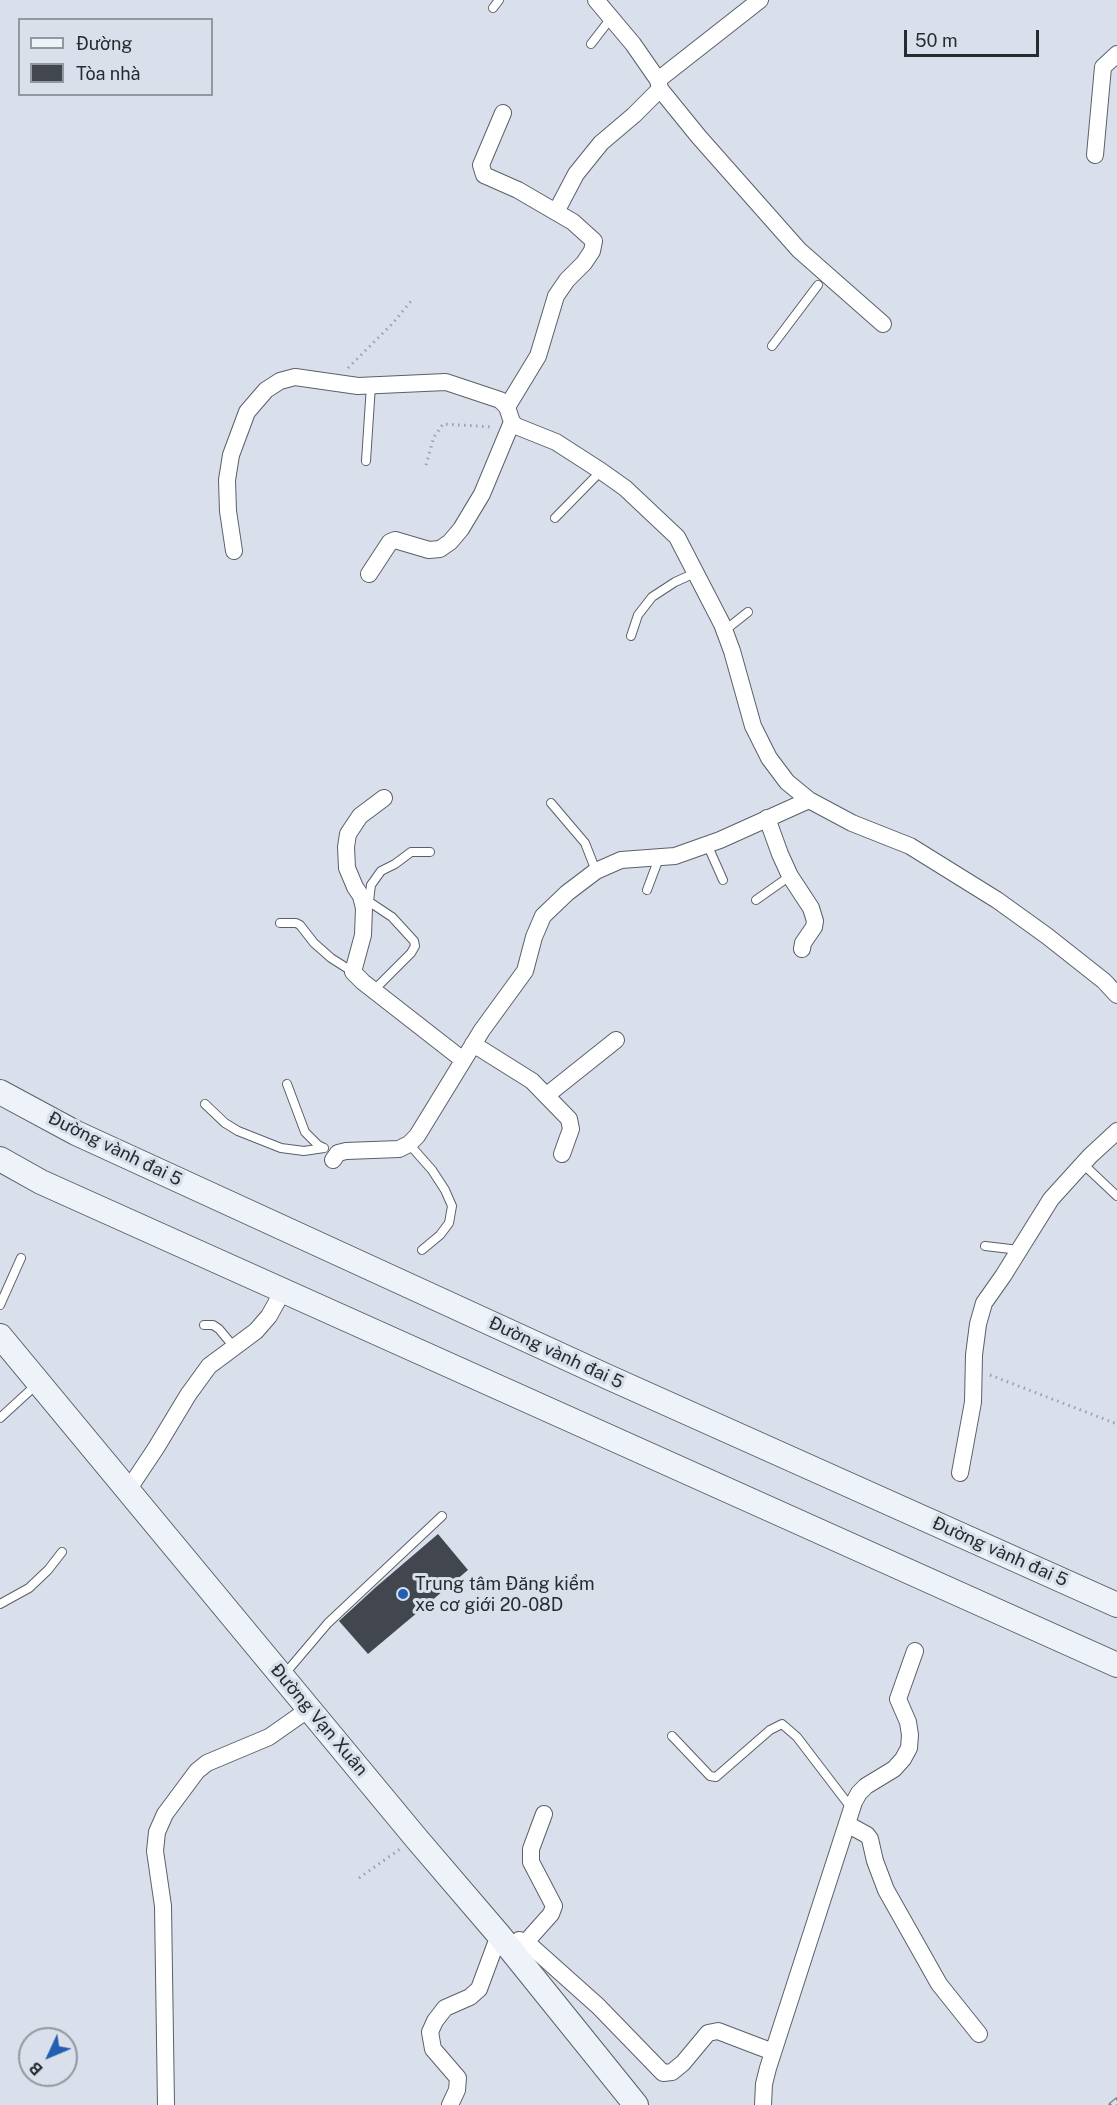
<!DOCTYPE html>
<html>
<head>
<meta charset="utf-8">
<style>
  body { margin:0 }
  #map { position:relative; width:1117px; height:2105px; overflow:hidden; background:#d9e0eb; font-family:"Public Sans",sans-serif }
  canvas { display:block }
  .legend { position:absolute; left:18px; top:18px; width:195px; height:78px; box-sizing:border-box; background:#d9e0eb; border:2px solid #9298a0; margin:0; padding:8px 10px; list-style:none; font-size:18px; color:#282b2f }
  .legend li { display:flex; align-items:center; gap:12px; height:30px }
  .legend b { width:30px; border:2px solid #9298a0 }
  .north { position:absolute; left:18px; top:2027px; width:60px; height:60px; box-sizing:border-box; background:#d9e0eb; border:2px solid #9298a0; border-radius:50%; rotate:226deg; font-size:16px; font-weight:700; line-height:24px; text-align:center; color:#282b2f }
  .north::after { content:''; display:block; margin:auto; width:21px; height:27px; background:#235fb1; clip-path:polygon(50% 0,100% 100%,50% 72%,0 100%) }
  .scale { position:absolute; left:904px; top:30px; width:135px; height:27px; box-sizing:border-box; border:3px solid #282b2f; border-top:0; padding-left:8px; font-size:18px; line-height:21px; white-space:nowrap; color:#282b2f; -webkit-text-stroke:4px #d9e0eb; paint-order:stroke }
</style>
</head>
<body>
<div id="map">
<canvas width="1117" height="2105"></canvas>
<ul class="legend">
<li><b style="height:8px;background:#eef2f9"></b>Đường</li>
<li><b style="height:16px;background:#41464f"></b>Tòa nhà</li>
</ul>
<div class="north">B</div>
<div class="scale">50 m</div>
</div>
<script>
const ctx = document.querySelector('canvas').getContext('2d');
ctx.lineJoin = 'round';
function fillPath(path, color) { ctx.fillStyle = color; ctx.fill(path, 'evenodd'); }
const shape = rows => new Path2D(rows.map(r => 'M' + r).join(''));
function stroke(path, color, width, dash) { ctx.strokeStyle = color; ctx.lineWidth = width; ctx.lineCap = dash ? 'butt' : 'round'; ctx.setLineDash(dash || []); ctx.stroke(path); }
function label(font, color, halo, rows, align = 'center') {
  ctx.font = font + ' "Public Sans",sans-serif'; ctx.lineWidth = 6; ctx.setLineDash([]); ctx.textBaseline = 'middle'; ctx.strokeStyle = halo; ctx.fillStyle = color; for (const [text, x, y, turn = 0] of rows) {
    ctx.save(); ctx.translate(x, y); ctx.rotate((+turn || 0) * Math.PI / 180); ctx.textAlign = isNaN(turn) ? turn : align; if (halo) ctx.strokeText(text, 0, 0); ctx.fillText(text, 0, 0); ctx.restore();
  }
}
fillPath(shape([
  [438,1534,468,1570,368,1654,339,1621,376,1587]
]), '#41464f');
const service = shape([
  [493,8,499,0],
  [591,44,611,18],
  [772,346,818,285],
  [366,461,371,385],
  [555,518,601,471],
  [724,631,748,612],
  [631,636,638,615,652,597,675,582,695,573],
  [551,803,585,843,596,871],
  [707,844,723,880],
  [647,890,659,858],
  [362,897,392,917,414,941,415,946,411,953,373,991],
  [756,900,790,876],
  [369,901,371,885,381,871,395,864,411,852,430,852],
  [280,923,296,923,300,925,314,943,331,958,353,972],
  [287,1084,305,1132,318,1145,324,1148],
  [205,1104,225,1123,238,1131,281,1148,304,1151,324,1148],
  [409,1144,432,1170,445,1190,452,1206,449,1223,440,1235,422,1250],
  [1083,1164,1117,1196],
  [985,1246,1019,1250],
  [0,1305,21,1258],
  [204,1325,213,1325,219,1329,234,1347],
  [0,1418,36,1385],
  [0,1604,29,1588,48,1570,62,1552],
  [283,1676,328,1623,442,1516],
  [672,1736,710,1776,716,1777,770,1730,782,1724,797,1737,852,1809]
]);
const minor = shape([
  [596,0,633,44,658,80,660,89,699,137,799,250,883,324],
  [658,80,760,0],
  [503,113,481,165,484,175,518,190,573,222,594,241,592,251,584,263,567,280,556,296,538,356,507,407],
  [1095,155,1103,67,1117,54],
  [556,212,576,174,601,143,634,115,660,89],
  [234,551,228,511,227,480,231,455,247,412,266,390,280,381,295,377,358,386,446,382,500,400,507,407,512,422,516,426,556,442,601,471,625,488,677,537,722,624,732,651,753,726,769,758,787,782,809,800,852,823,910,846,997,900,1047,936,1104,981,1117,995],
  [369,574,390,542,395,540,429,550,440,549,450,542,461,529,482,494,512,422],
  [384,798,360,816,348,834,346,847,347,868,355,887,361,896,364,908,363,935,353,972,363,982,463,1060],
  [767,818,780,854,790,876,811,908,815,921,814,927,803,943,802,949],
  [473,1044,532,1081,569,1119,571,1129,562,1154],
  [547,1095,616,1040],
  [333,1160,338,1153,346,1151,399,1149,409,1144,417,1136,482,1030,525,971,534,937,543,916,567,893,596,871,621,860,675,856,720,840,809,800],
  [960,1473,973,1402,974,1355,978,1324,984,1303,1003,1276,1051,1199,1090,1156,1117,1131],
  [128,1490,156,1448,188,1395,209,1366,256,1331,269,1316,279,1298],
  [847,1824,867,1835,870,1839,875,1861,886,1890,921,1952,939,1984,979,2034],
  [526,1942,551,1914,554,1906,531,1862,531,1849,544,1814],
  [514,1946,519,1940,526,1942,532,1947,598,2006,663,2073,672,2072,683,2063,708,2033,718,2031,773,2052],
  [166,2105,163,1906,155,1851,157,1832,165,1814,197,1771,207,1763,269,1737,309,1709],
  [450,2105,457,2090,458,2078,433,2049,430,2032,435,2021,445,2008,470,1997,479,1989,499,1935],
  [763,2105,764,2084,768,2068,854,1802,859,1793,866,1786,894,1769,903,1759,909,1748,910,1735,908,1722,898,1699,915,1651]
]);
const secondary = shape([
  [0,1092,76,1133,608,1377,1117,1605],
  [0,1159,41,1182,1117,1665],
  [0,1336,416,1838,499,1935,636,2105]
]);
stroke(service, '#5a6069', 10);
stroke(minor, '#5a6069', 18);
stroke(secondary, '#5a6069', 26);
stroke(shape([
  [348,368,393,323,411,301],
  [426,465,434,437,443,424,493,427],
  [990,1375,1117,1424],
  [359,1878,400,1849]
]), '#9ba1a9', 3, [1.5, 4.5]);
stroke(service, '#fff', 8);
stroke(minor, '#fff', 16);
stroke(secondary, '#eef2f9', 24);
const rail = shape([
  [1112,2105,1117,2101]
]);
stroke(rail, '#7e828a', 7);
stroke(rail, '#d9e0eb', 4.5, [14]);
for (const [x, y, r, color] of [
  [403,1594,6,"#235fb1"]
]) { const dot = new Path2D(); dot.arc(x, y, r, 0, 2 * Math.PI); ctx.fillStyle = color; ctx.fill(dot); stroke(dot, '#d9e0eb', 2); }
label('18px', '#282b2f', '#d9e0eb', [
  ["Đường vành đai 5",115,1149,26],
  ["Đường vành đai 5",556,1353,25],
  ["Đường vành đai 5",1000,1552,24],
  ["Đường Vạn Xuân",319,1720,50]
]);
label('18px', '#282b2f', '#d9e0eb', [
  ["Trung tâm Đăng kiểm",415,1584],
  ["xe cơ giới 20-08D",415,1605]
], 'left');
</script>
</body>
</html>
